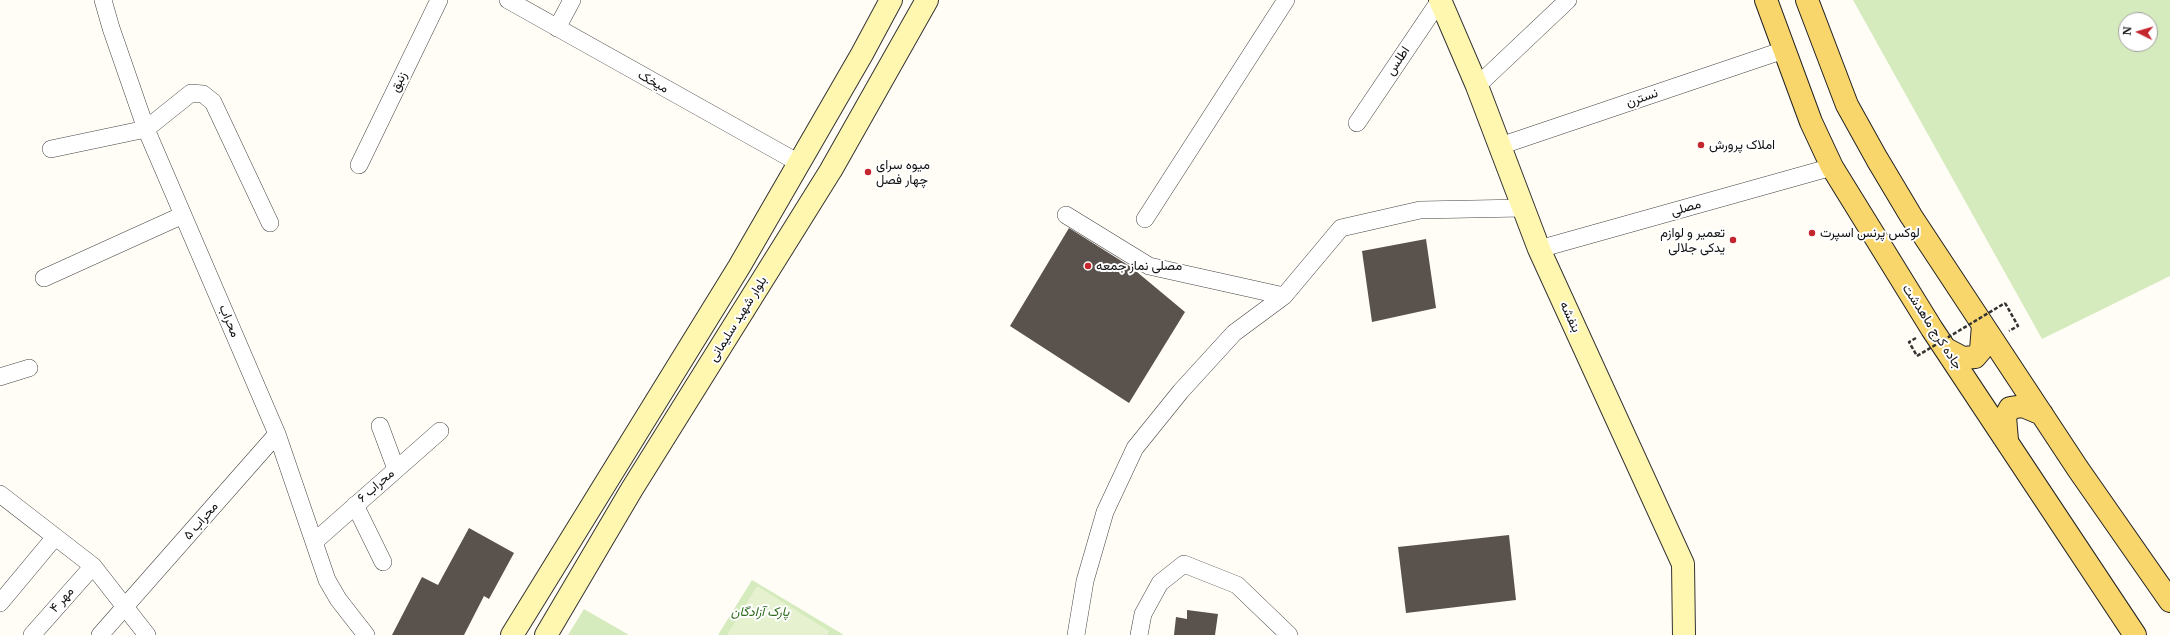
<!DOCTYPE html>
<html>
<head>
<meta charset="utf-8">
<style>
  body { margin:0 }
  #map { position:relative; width:2170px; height:635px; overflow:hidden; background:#fffdf5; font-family:Merriweather,serif }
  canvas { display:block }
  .north { position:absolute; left:2118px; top:12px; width:40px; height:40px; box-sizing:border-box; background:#fff; border:1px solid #a0a0a0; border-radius:50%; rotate:275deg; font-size:11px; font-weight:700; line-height:16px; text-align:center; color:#111 }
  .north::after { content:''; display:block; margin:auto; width:14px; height:18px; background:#c4262e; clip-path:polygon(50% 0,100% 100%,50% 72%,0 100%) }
</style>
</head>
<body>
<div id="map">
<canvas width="2170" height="635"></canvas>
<div class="north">N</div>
</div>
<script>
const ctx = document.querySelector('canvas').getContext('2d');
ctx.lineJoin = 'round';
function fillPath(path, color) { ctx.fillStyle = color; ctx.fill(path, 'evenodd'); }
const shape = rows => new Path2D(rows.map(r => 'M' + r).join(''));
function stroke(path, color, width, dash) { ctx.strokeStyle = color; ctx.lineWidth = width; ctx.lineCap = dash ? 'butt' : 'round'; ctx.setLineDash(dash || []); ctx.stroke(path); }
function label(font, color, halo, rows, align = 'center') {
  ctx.font = font + ' Merriweather,Vazirmatn,serif'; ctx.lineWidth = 4; ctx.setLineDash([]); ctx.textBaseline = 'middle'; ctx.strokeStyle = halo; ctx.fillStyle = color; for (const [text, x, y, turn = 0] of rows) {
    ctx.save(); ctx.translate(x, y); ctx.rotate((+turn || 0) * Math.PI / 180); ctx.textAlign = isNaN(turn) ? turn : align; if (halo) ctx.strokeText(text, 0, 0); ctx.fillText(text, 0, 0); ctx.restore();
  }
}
fillPath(shape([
  [1853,0,2170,0,2170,276,2042,339],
  [2126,20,2150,20,2150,44,2126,44],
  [752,580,844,635,718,635],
  [584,609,629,635,568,635]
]), '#d5ebbd');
fillPath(shape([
  [757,586,829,631,827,635,727,635]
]), '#e6f2cf');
fillPath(shape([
  [1069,228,1131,267,1185,312,1129,403,1010,326],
  [1426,239,1436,308,1372,322,1362,251],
  [469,528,514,553,489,599,484,596,464,635,392,635,422,577,438,585],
  [1509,535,1516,600,1406,613,1398,547],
  [1187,610,1218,614,1215,635,1174,635,1176,617,1187,619]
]), '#5a524d');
const street = shape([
  [103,0,111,28,146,129,277,434,327,580,338,599,366,635],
  [508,0,799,163],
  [557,28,572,0],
  [1477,86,1568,0],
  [1357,123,1440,0],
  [1500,146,1784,50],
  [51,149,146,129,191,93,203,94,213,102,270,223],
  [359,165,439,0],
  [1066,215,1149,266,1284,296],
  [1145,219,1286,0],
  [1539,249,1832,167],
  [44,278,183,215],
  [0,377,29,368],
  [380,426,396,469],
  [0,494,93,566,147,635],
  [355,505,383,562],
  [314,542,440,431],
  [0,603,55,537],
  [32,635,93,566],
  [100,635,277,434],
  [1076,635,1085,581,1105,512,1135,448,1181,391,1234,333,1284,296,1341,228,1420,210,1523,208],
  [1139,635,1143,614,1160,583,1184,564,1237,585,1289,635]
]);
const secondary = shape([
  [1440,0,1477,86,1539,249,1683,564,1684,635],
  [512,635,739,267,862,54,891,0],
  [546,635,632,489,831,170,927,0]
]);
const primary = shape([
  [1766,0,1811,122,1832,167,1932,329,2135,635],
  [1807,0,1847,105,1877,159,1911,216,2078,469,2170,601],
  [1946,349,1963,358,1975,357,1981,350,1983,325],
  [2007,440,2005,417,2010,408,2023,406,2042,414]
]);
stroke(street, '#444', 18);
stroke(secondary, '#333', 24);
stroke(primary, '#222', 24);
stroke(shape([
  [2005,303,2018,326,2009,331],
  [1916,338,1909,342,1917,356]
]), '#333', 2.5, [4, 2]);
stroke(street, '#fff', 17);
stroke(secondary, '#fff6b0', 22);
stroke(primary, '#f9d66b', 22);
stroke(shape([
  [1917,356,2005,303]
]), '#333', 2.5, [4, 2]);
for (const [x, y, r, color] of [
  [1701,145,4,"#c4262e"],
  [868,172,4,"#c4262e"],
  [1812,233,4,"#c4262e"],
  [1733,240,4,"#c4262e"],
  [1088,266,4,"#c4262e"]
]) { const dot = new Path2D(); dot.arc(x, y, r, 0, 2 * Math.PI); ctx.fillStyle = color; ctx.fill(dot); stroke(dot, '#fff', 1.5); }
label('13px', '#111', '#fff', [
  ["اطلس",1398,61,-56],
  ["زنبق",399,82,-64],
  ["میخک",653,82,29],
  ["نسترن",1642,98,-19],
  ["مصلی",1686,208,-16],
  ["بنفشه",1570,317,65],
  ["بلوار شهید سلیمانی",738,319,-58],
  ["محراب",229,321,67],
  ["جاده کرج ماهدشت",1932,327,57],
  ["محراب ۶",376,486,-41],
  ["محراب ۵",201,521,-49],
  ["مهر ۴",62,600,-49]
]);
label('13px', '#111', '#fff', [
  ["املاک پرورش",1709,145],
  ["میوه سرای",876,165],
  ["چهار فصل",876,180],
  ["تعمیر و لوازم",1725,233,"right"],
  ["یدکی جلالی",1725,248,"right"],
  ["لوکس پرنس اسپرت",1820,233],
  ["مصلی نماز جمعه",1096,266]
], 'left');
label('italic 13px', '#2f6b1f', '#fff', [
  ["پارک آزادگان",760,612]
]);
</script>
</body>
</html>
